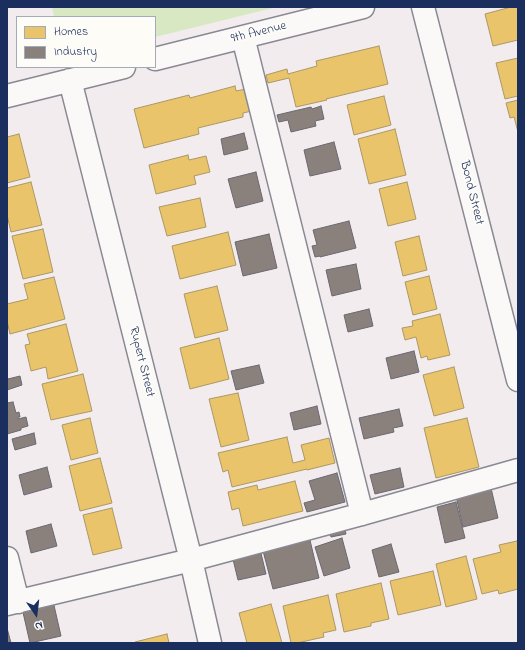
<!DOCTYPE html>
<html>
<head>
<meta charset="utf-8">
<style>
  body { margin:0 }
  #map { position:relative; width:525px; height:650px; overflow:hidden; background:#f2ecef; font-family:"Indie Flower",sans-serif }
  canvas { display:block }
  .frame { position:absolute; inset:0; border:8px solid #1b2f5e; pointer-events:none }
  .legend { position:absolute; left:16px; top:16px; width:140px; height:52px; box-sizing:border-box; background:#fdfcf7; border:1px solid #a3aaba; margin:0; padding:5px 7px; list-style:none; font-size:12px; color:#1b2f5e }
  .legend li { display:flex; align-items:center; gap:8px; height:20px }
  .legend b { width:20px; border:1px solid #a3aaba }
  .north { position:absolute; left:16px; top:594px; width:40px; height:40px; -webkit-text-stroke:3px #fdfcf7; paint-order:stroke; rotate:166deg; font-size:11px; font-weight:700; line-height:16px; text-align:center; color:#1b2f5e }
  .north::after { content:''; display:block; margin:auto; width:14px; height:18px; background:#1b2f5e; clip-path:polygon(50% 0,100% 100%,50% 72%,0 100%) }
</style>
</head>
<body>
<div id="map">
<canvas width="525" height="650"></canvas>
<div class="frame"></div>
<ul class="legend">
<li><b style="height:11px;background:#e9c46a"></b>Homes</li>
<li><b style="height:11px;background:#8a817c"></b>Industry</li>
</ul>
<div class="north">N</div>
</div>
<script>
const ctx = document.querySelector('canvas').getContext('2d');
ctx.lineJoin = 'round';
function fillPath(path, color) { ctx.fillStyle = color; ctx.fill(path, 'evenodd'); }
const shape = rows => new Path2D(rows.map(r => 'M' + r).join(''));
function stroke(path, color, width, dash) { ctx.strokeStyle = color; ctx.lineWidth = width; ctx.lineCap = dash ? 'butt' : 'round'; ctx.setLineDash(dash || []); ctx.stroke(path); }
function label(font, color, halo, rows, align = 'center') {
  ctx.font = font + ' "Indie Flower",sans-serif'; ctx.lineWidth = 4; ctx.setLineDash([]); ctx.textBaseline = 'middle'; ctx.strokeStyle = halo; ctx.fillStyle = color; for (const [text, x, y, turn = 0] of rows) {
    ctx.save(); ctx.translate(x, y); ctx.rotate((+turn || 0) * Math.PI / 180); ctx.textAlign = isNaN(turn) ? turn : align; if (halo) ctx.strokeText(text, 0, 0); ctx.fillText(text, 0, 0); ctx.restore();
  }
}
fillPath(shape([
  [52,7,277,7,155,37,155,17,54,17]
]), '#d7e8c3');
const homes = shape([
  [511,7,518,7,518,40,493,46,485,14,511,7],
  [379,46,388,84,326,99,327,100,296,107,289,78,268,83,266,75,287,69,288,74,317,66,316,61,379,46],
  [518,58,518,96,505,99,496,63,518,58],
  [235,86,236,91,246,89,252,111,243,113,243,117,198,128,199,134,144,148,134,109,189,95,190,98,235,86],
  [384,96,391,125,354,135,347,105,384,96],
  [518,100,518,132,514,117,510,118,506,103,518,100],
  [395,129,406,175,369,184,358,139,395,129],
  [19,134,30,177,7,183,7,137,19,134],
  [188,155,189,160,206,156,210,172,194,176,196,184,156,194,149,165,188,155],
  [31,182,42,225,11,232,7,215,7,188,31,182],
  [407,182,416,219,388,226,379,189,407,182],
  [200,198,206,227,167,236,159,207,200,198],
  [43,229,53,272,23,279,12,236,43,229],
  [228,232,236,265,180,279,172,246,228,232],
  [419,236,427,270,403,276,395,242,419,236],
  [429,276,437,309,413,315,405,282,429,276],
  [54,277,65,319,10,334,7,321,7,304,28,299,24,284,54,277],
  [217,286,228,330,195,338,184,294,217,286],
  [440,314,450,355,428,360,427,356,421,358,416,337,405,340,402,328,413,326,412,321,440,314],
  [66,324,78,371,48,379,46,367,31,371,25,345,30,344,27,334,66,324],
  [219,338,229,379,190,389,180,348,219,338],
  [454,367,464,408,434,416,423,375,454,367],
  [83,374,92,411,51,420,42,384,83,374],
  [238,393,249,440,221,447,209,399,238,393],
  [90,418,98,453,71,460,62,425,90,418],
  [467,418,479,467,436,478,424,428,467,418],
  [287,437,293,463,305,460,301,445,329,438,335,463,307,470,307,469,232,487,228,470,223,472,218,453,287,437],
  [100,458,112,503,80,511,69,466,100,458],
  [295,481,303,511,243,526,239,508,232,510,228,492,257,485,258,490,295,481],
  [112,508,122,548,93,555,83,515,112,508],
  [517,541,518,544,518,589,499,594,498,590,482,594,473,559,501,552,499,545,517,541],
  [466,556,477,599,446,607,436,564,466,556],
  [433,571,441,605,398,615,390,581,433,571],
  [381,583,389,619,371,623,371,626,344,632,336,594,381,583],
  [328,595,336,630,323,633,324,637,297,643,291,643,283,606,328,595],
  [271,604,282,643,247,643,239,613,271,604],
  [167,634,169,643,135,643,135,642,167,634]
]);
fillPath(homes, '#e9c46a');
stroke(homes, '#ab9766', 1);
const industry = shape([
  [321,106,324,119,315,121,316,126,291,132,288,120,279,122,277,115,311,107,312,109,321,106],
  [244,133,248,149,224,155,221,139,244,133],
  [334,142,341,169,310,176,304,150,334,142],
  [256,172,263,201,236,208,228,179,256,172],
  [349,221,356,248,320,257,320,256,315,257,312,246,317,245,313,230,349,221],
  [269,234,277,268,243,276,235,242,269,234],
  [356,264,361,289,332,296,326,270,356,264],
  [369,309,373,326,348,332,344,315,369,309],
  [414,351,419,372,391,379,386,358,414,351],
  [259,365,264,383,236,390,231,371,259,365],
  [7,376,8,379,20,376,22,385,7,390,7,376],
  [13,402,16,413,19,412,20,417,18,417,18,419,26,417,28,426,21,428,21,430,7,434,7,403,13,402],
  [317,406,321,424,294,430,290,413,317,406],
  [399,409,403,426,393,428,394,432,364,439,359,418,399,409],
  [34,433,36,444,15,450,12,439,34,433],
  [47,467,52,487,24,495,19,475,47,467],
  [400,468,404,487,375,494,370,475,400,468],
  [337,473,345,502,307,512,304,503,315,500,309,481,337,473],
  [491,488,498,518,463,527,456,496,491,488],
  [456,502,465,538,445,543,437,507,456,502],
  [343,522,346,534,331,537,328,526,343,522],
  [51,524,57,546,31,553,26,531,51,524],
  [309,536,319,578,273,589,262,547,309,536],
  [342,538,350,568,324,576,315,547,342,538],
  [391,544,399,572,379,577,372,550,391,544],
  [259,545,266,574,238,580,231,551,259,545],
  [53,601,61,636,30,643,22,608,53,601],
  [7,628,11,643,7,643,7,628]
]);
fillPath(industry, '#8a817c');
stroke(industry, '#696873', 1);
const minor = shape([
  [423,7,518,380],
  [243,37,362,514],
  [155,59,363,7],
  [70,80,191,560,210,643],
  [7,96,124,67],
  [7,558,18,602],
  [7,604,191,560,362,514,518,470]
]);
stroke(minor, '#888993', 25);
stroke(minor, '#faf9f8', 22);
label('13px', '#1b2f5e', '#fdfcf7', [
  ["9th Avenue",259,33,-14],
  ["Bond Street",471,193,76],
  ["Rupert Street",141,362,76]
]);
</script>
</body>
</html>
